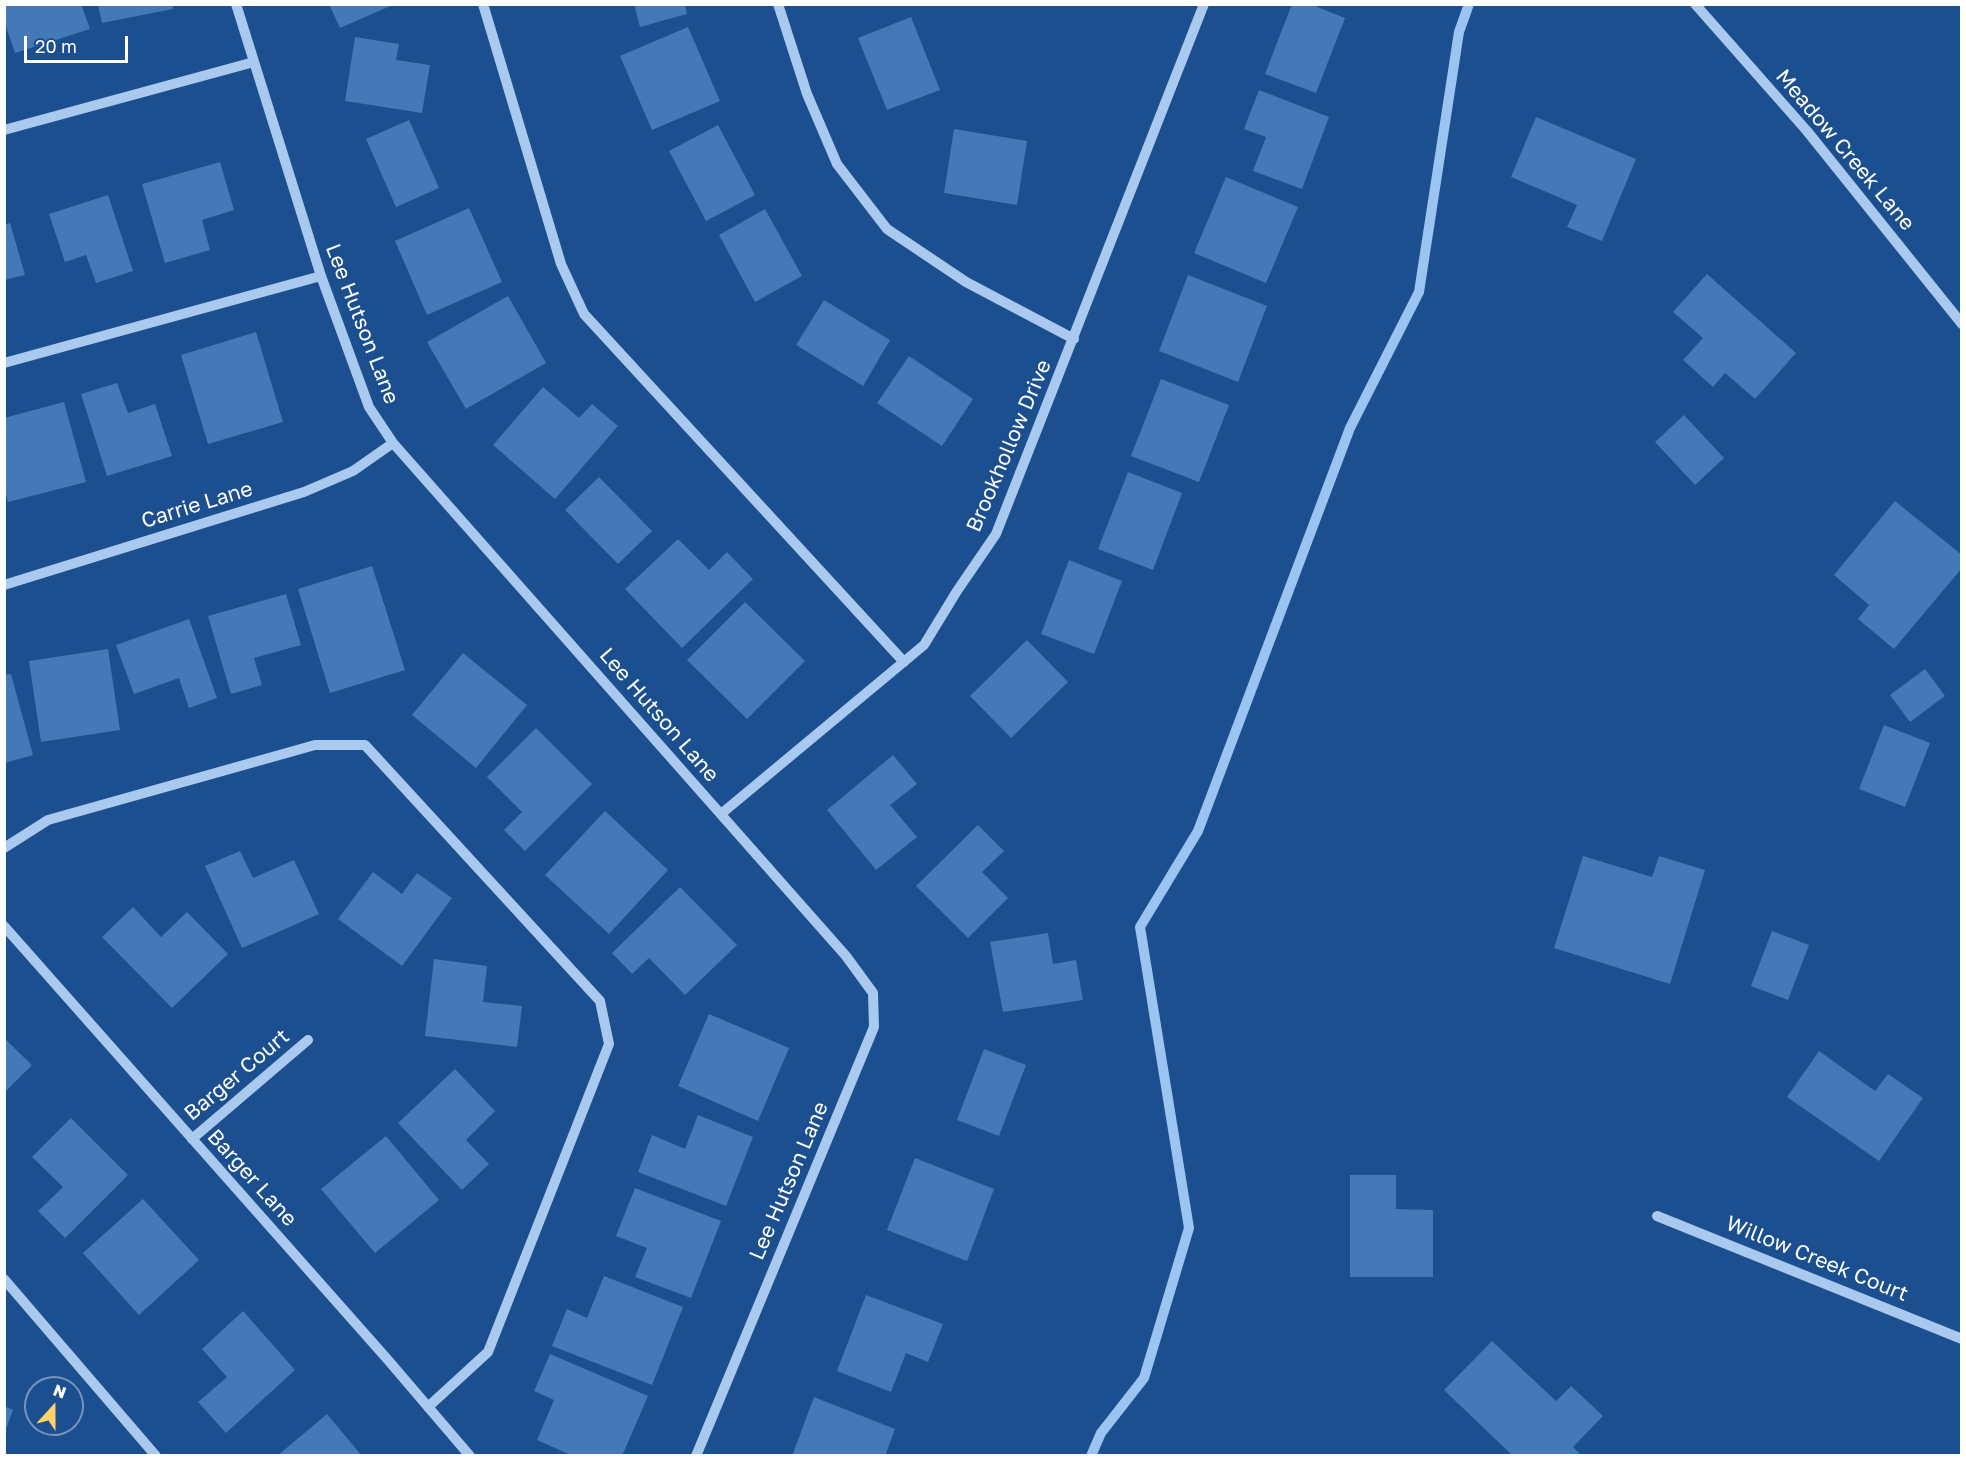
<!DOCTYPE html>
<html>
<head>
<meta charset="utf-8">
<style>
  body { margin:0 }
  #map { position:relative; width:1966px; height:1460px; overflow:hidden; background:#1b4f8f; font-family:"Golos Text",sans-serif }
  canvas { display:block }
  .frame { position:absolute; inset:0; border:6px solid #fff; pointer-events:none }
  .north { position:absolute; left:24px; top:1376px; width:60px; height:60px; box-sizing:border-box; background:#1b4f8f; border:2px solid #7695bc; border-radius:50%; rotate:21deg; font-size:16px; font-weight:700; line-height:24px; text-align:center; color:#fff }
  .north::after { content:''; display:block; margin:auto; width:21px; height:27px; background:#ffd166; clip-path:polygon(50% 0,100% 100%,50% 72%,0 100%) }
  .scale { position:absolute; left:24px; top:36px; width:104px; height:27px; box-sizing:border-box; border:3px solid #fff; border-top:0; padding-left:8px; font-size:18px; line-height:21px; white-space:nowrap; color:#fff; -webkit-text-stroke:4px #1b4f8f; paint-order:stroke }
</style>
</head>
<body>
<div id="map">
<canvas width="1966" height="1460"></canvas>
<div class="frame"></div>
<div class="north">N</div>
<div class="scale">20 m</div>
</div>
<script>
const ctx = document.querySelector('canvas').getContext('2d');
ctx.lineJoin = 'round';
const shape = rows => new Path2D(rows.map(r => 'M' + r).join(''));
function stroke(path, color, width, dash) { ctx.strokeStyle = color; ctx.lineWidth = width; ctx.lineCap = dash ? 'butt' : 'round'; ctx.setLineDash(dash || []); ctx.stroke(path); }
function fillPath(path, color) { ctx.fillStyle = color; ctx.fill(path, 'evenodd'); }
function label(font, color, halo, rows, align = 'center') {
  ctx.font = font + ' "Golos Text",sans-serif'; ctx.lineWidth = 4.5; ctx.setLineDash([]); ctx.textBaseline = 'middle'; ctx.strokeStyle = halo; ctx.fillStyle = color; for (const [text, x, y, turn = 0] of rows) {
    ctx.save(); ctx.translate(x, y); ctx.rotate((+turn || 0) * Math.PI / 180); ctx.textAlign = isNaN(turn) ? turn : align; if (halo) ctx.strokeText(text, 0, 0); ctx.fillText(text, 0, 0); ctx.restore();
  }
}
stroke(shape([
  [1091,1456,1101,1433,1144,1378,1189,1228,1140,927,1198,831,1350,428,1419,292,1459,32,1469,4]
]), '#9cc4f0', 10);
fillPath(shape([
  [4,4,81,4,90,29,15,53,4,21],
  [329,4,395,4,340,28],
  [634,4,685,4,687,14,640,27],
  [1292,4,1310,4,1345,18,1316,93,1265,74],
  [98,5,173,5,173,9,102,23],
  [911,17,940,90,887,110,858,38],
  [688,27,720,101,652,130,620,56],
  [355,37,399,44,396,60,430,65,422,113,345,101],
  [1259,90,1329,117,1302,189,1253,171,1266,137,1244,129],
  [1536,117,1636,159,1602,241,1567,227,1577,205,1511,177],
  [409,120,439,188,396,207,366,139],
  [718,125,755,195,706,221,669,151],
  [954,129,1027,141,1017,205,944,193],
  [220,162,234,210,202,220,210,250,165,263,142,184],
  [1226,177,1298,207,1266,283,1194,253],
  [108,195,133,271,96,283,86,255,65,262,49,214],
  [469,208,502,282,427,315,395,241],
  [765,209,802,276,755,302,719,235],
  [10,223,25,275,4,280,4,225],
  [1707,274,1796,353,1755,399,1725,373,1713,387,1683,360,1703,338,1673,312],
  [1188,275,1267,306,1238,382,1159,351],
  [508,296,546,363,466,409,427,342],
  [824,300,890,340,863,386,796,345],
  [256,332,283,422,208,444,181,355],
  [909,356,973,399,942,446,877,403],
  [1161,379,1229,405,1199,482,1131,456],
  [117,383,128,413,155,404,172,456,107,476,81,394],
  [543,387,579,418,592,404,618,426,555,499,493,445],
  [64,402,86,482,8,502,4,488,4,418],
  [1684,415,1724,458,1695,485,1655,442],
  [1128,472,1182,493,1153,570,1098,549],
  [599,477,652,531,618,564,565,510],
  [1895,501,1962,555,1962,568,1894,649,1858,619,1869,605,1834,575],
  [678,539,709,570,727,552,753,579,682,648,625,589],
  [1069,560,1122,581,1094,654,1041,634],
  [372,566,405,670,330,693,298,589],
  [286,594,301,645,254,658,262,685,231,694,208,616],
  [745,602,805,661,747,719,687,660],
  [189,619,217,698,189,708,179,678,134,694,116,645],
  [1027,640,1068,682,1011,738,970,696],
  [108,649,120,730,41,742,29,661],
  [463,653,527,705,476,768,412,715],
  [1925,669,1945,696,1910,722,1890,695],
  [11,674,33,755,5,763,5,675],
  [1884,725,1930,743,1905,807,1859,789],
  [536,728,592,784,525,851,504,830,522,812,487,777],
  [893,755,917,784,890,805,917,837,876,870,827,810],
  [605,811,668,870,609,934,545,875],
  [978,825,1004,851,982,872,1008,898,968,938,916,886],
  [240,851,253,878,294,860,319,914,242,948,205,866],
  [1583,856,1652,877,1659,856,1705,870,1670,984,1554,948],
  [373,872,402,894,417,873,452,898,402,966,338,919],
  [680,887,737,945,685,995,649,958,632,974,612,953],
  [133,907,161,937,187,912,228,954,172,1008,102,937],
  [1772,931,1809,945,1788,1000,1751,986],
  [1048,933,1053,964,1076,960,1083,1000,1003,1012,990,942],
  [434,959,487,966,483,1002,522,1006,517,1047,425,1036],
  [709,1014,789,1048,758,1121,678,1086],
  [4,1038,32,1065,4,1093],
  [984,1049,1026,1065,999,1136,957,1120],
  [1819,1051,1875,1091,1888,1074,1923,1098,1879,1161,1787,1097],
  [455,1069,495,1111,466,1140,489,1164,462,1190,398,1123],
  [698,1115,753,1137,726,1206,638,1172,652,1135,685,1149],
  [71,1118,128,1175,65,1238,38,1211,63,1187,32,1157],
  [386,1136,439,1200,375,1253,321,1189],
  [915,1158,994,1189,967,1261,887,1230],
  [1350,1175,1396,1175,1396,1209,1433,1210,1433,1277,1350,1277],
  [635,1188,721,1221,691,1298,635,1277,647,1248,616,1236],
  [143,1199,199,1260,139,1315,83,1253],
  [604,1276,683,1307,652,1385,552,1346,567,1309,587,1318],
  [866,1295,943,1324,928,1362,906,1353,891,1392,837,1371],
  [243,1311,295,1370,226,1433,198,1402,227,1377,202,1349],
  [1492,1341,1556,1401,1571,1386,1603,1416,1573,1447,1582,1456,1513,1456,1444,1390],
  [550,1354,648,1396,622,1456,573,1456,537,1440,554,1400,534,1391],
  [814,1397,895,1429,885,1456,792,1456],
  [4,1406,13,1410,5,1432,4,1432],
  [327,1414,362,1456,277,1456]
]), '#4478b7');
stroke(shape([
  [236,4,321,276,369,407,393,443,846,956,873,993,874,1027,696,1456],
  [483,4,561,264,584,314,904,662],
  [778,4,807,94,837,164,887,229,966,282,1074,339],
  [1695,4,1807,131,1962,324],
  [4,130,254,62],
  [4,363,321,276],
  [4,585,304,492,353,471,393,443],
  [721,814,924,645,957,591,996,534,1204,4],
  [4,848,48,820,315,745,365,745,600,1001,609,1044,488,1352,428,1407],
  [4,926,388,1360,470,1456],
  [192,1139,308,1040],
  [1657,1216,1962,1339],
  [4,1279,156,1456]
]), '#a9c9ee', 10);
label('21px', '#fff', '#1b4f8f', [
  ["Meadow Creek Lane",1845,150,50],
  ["Lee Hutson Lane",362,324,69],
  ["Brookhollow Drive",1009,446,-67],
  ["Carrie Lane",197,505,-17],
  ["Lee Hutson Lane",659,715,49],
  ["Barger Court",237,1075,-40],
  ["Barger Lane",252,1178,48],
  ["Lee Hutson Lane",789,1181,-67],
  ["Willow Creek Court",1817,1259,22]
]);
</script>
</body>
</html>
